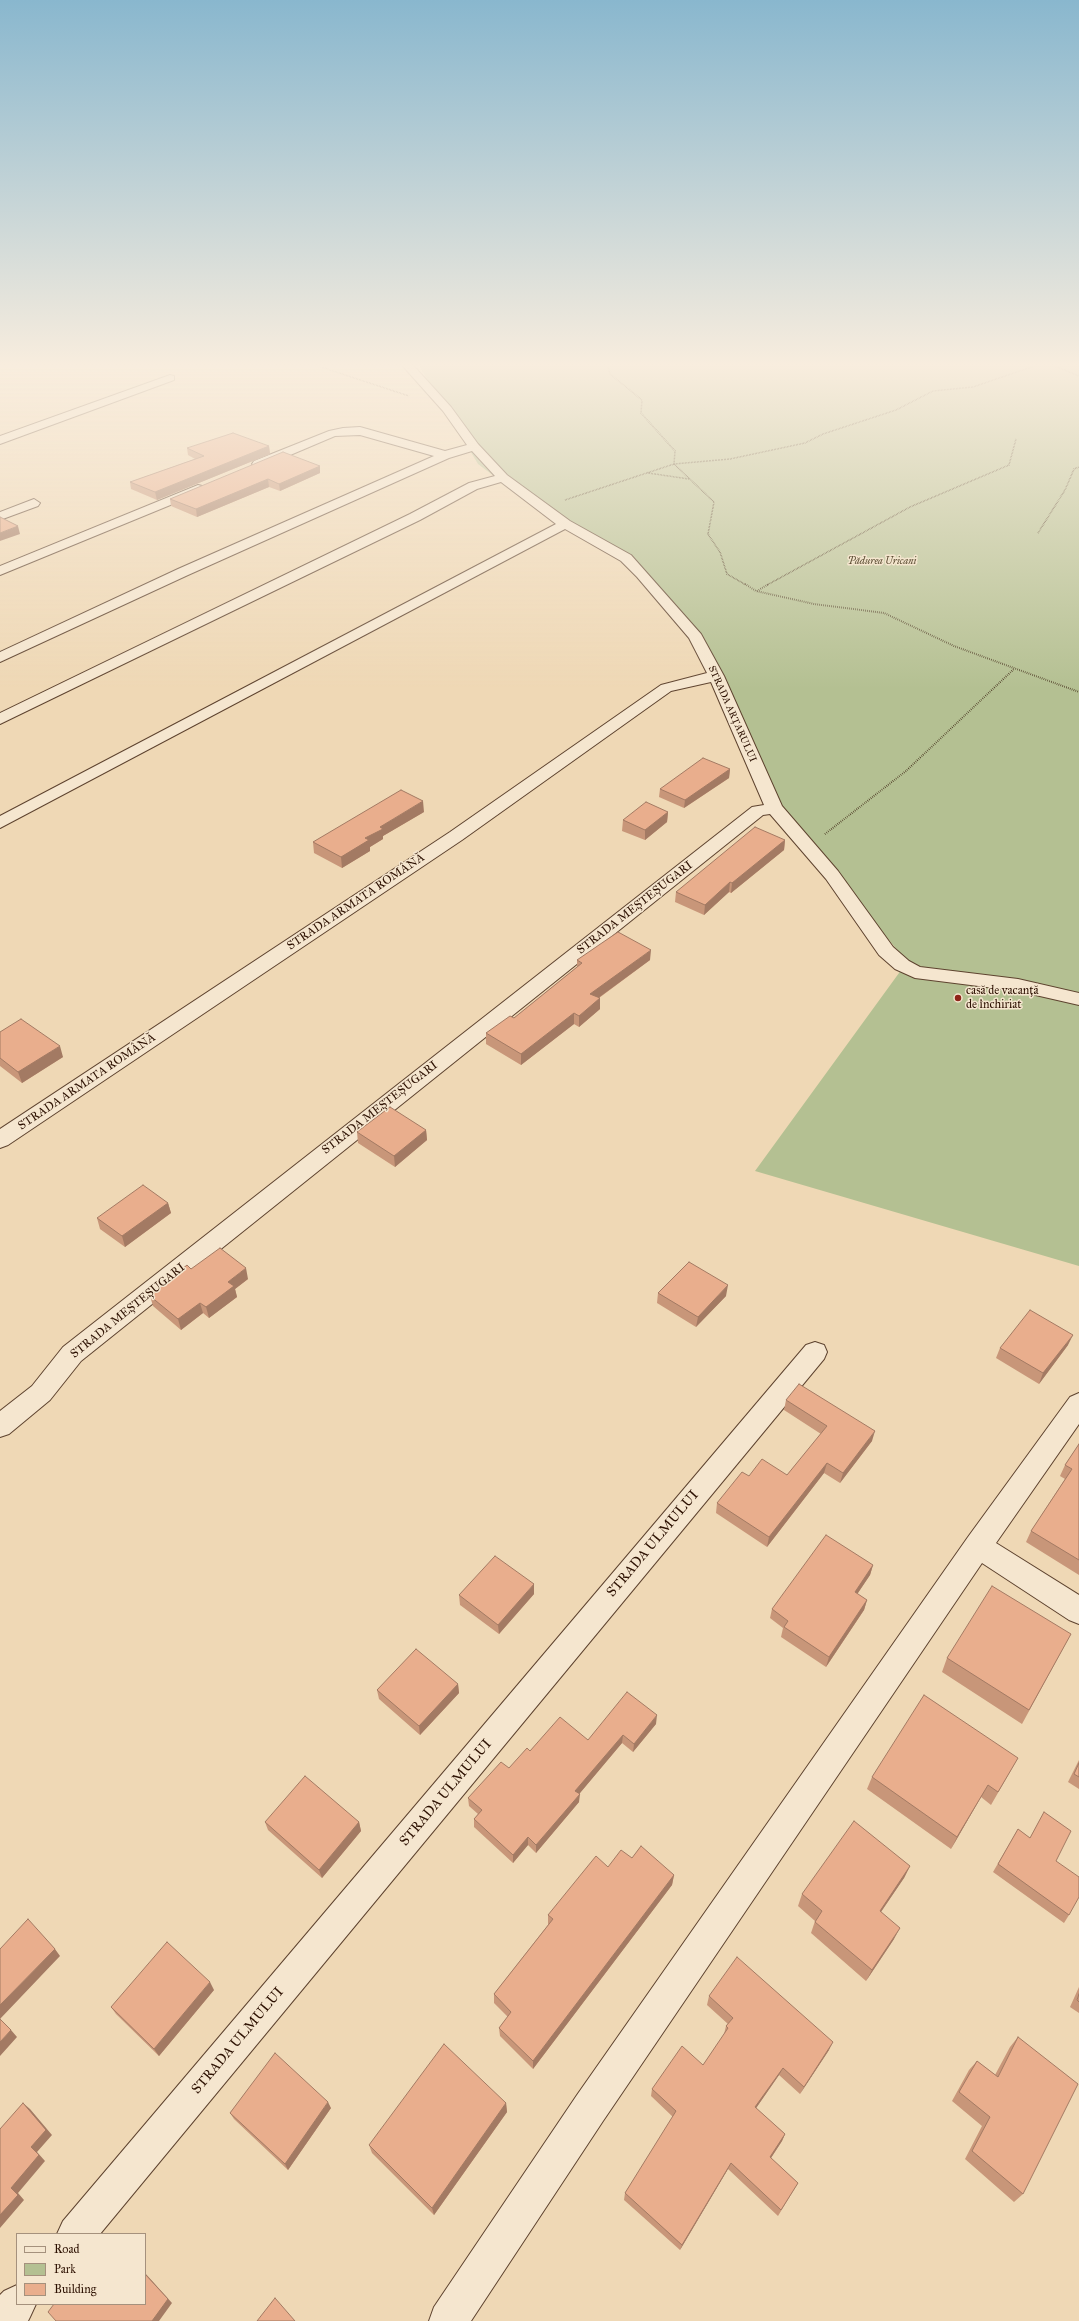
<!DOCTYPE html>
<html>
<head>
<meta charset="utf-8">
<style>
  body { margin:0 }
  #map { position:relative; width:1079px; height:2321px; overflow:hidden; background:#efd8b5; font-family:"IM FELL Great Primer",serif }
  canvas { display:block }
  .legend { position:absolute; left:16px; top:2233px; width:130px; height:72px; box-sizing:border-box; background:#f5e6cf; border:1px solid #a5917d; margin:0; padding:5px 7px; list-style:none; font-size:12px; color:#2d1102 }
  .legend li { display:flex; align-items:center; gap:8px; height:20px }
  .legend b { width:20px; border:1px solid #a5917d }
</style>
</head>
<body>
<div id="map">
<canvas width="1079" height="2321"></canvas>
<ul class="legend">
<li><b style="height:5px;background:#f5e6cf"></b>Road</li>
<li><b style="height:11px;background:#b4c092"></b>Park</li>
<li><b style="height:11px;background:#e9ae8d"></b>Building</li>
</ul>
</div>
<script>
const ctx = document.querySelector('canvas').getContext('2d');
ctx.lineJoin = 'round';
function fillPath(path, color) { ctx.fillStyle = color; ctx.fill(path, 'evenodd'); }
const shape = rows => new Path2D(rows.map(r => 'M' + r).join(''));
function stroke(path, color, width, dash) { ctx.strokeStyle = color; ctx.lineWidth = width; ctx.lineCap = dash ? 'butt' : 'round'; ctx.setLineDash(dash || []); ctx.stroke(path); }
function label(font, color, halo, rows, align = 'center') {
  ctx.font = font + ' "IM FELL Great Primer",serif'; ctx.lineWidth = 3; ctx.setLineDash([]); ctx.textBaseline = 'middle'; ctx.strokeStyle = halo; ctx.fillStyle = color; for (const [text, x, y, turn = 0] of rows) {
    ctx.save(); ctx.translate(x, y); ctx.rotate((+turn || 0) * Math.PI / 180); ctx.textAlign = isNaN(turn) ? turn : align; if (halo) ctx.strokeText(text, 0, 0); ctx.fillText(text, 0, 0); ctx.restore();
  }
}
fillPath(shape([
  [418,364,1079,364,1079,1266,755,1171,907,962,784,812,720,676,622,559,556,523,478,464]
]), '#b4c092');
const minor = shape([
  [401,364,412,364,451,407,478,444,507,475,570,521,631,555,701,634,724,676,782,806,838,871,893,947,909,961,920,967,1018,979,1079,993,1079,1005,1018,991,915,978,895,969,879,955,826,879,770,814,763,815,81,1361,50,1400,9,1434,0,1437,0,1411,32,1386,63,1347,752,807,764,805,711,682,671,691,462,840,8,1145,0,1148,0,1129,450,832,661,685,707,673,689,638,637,577,621,561,565,529,0,828,0,816,556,524,501,482,477,489,420,520,0,724,0,713,410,514,469,483,495,476,472,451,449,458,188,575,0,662,0,652,178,569,434,456,360,435,335,436,262,467,254,467,252,464,254,461,329,431,343,428,360,427,445,451,467,445,443,411,401,364],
  [170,375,174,376,174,380,0,444,0,436,170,375],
  [198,485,202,486,204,489,202,492,0,575,0,566,198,485],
  [34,499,40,503,38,506,0,520,0,512,34,499],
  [815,1342,824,1345,827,1352,824,1359,100,2234,57,2234,63,2221,806,1345,815,1342],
  [1079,1393,1079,1424,996,1543,1079,1595,1079,1624,1069,1620,982,1563,603,2121,471,2321,429,2321,434,2307,577,2095,968,1537,1070,1397,1079,1393],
  [17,2285,17,2304,36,2304,30,2317,28,2321,0,2321,0,2295,4,2291,17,2285]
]);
stroke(minor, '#5e432f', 2);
stroke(shape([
  [312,364,409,396],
  [607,364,610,374,642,400,641,413,675,451,674,464,714,502,708,534,720,552,727,574,746,585],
  [1050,364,1079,376],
  [1059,364,1079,366],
  [648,473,689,479],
  [565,500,674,464,730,459,805,443,823,434,896,410,933,391,973,387,1040,364],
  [1038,533,1065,490,1074,469,1079,467],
  [767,585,910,507,1009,465,1016,439]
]), '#2d1102', 1.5, [0.5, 1]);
stroke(shape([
  [745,584,756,591,814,604,884,613,954,646,1079,692],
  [757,591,769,584],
  [825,834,906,771,1014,669]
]), '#2d1102', 2, [0.5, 1.5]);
fillPath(minor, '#f5e6cf');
fillPath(shape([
  [269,446,270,454,157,500,131,489,130,482,195,459,188,455,187,448],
  [320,466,320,473,280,491,269,487,197,517,171,506,170,499],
  [730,769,729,778,684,808,659,797,660,789],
  [424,812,383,836,383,839,370,847,370,851,342,868,314,853,313,842],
  [668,812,667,822,645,840,622,831,623,820],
  [785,840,784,850,731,893,729,892,704,915,675,902,676,892],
  [577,960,650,960,599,998,600,998,600,1009,579,1027,574,1024,521,1065,486,1044,486,1033,514,1018,577,967],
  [0,1032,63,1057,22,1083,0,1066],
  [426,1130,427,1140,395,1167,358,1143,357,1132],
  [168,1203,171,1213,125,1247,100,1229,97,1218],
  [191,1269,248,1279,235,1289,237,1297,209,1318,203,1313,181,1330,153,1306,150,1296],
  [658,1293,726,1296,696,1327,657,1303],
  [1068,1345,1039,1384,996,1358,1000,1348],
  [786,1400,872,1441,840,1483,824,1473,767,1547,716,1513,717,1503,749,1476,787,1475,821,1434,784,1410],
  [1079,1444,1079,1575,1026,1542,1031,1531,1065,1479,1060,1476,1065,1465],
  [873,1565,870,1575,857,1594,867,1600,864,1610,826,1667,781,1637,783,1628,770,1618,772,1609],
  [534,1594,499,1634,460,1605,459,1595],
  [1071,1634,1022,1724,942,1672,947,1658],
  [458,1684,459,1693,420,1735,379,1699,377,1690],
  [656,1724,633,1752,622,1743,579,1794,579,1802,536,1853,528,1845,513,1863,474,1827,474,1819,478,1814,469,1806,468,1798,509,1768,530,1751,588,1740],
  [1018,1758,991,1805,981,1797,951,1849,867,1789,872,1777],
  [1079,1760,1079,1789,1068,1782],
  [1044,1812,1069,1915,1064,1923,993,1872,1018,1829,1030,1838],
  [265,1822,359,1822,361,1831,322,1878,268,1830],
  [632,1858,674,1875,672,1885,533,2069,500,2036,499,2028,508,2017,494,2003,494,1994,548,1925,548,1915,608,1867],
  [910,1866,904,1878,881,1912,894,1939,866,1981,811,1933,815,1921,798,1906,802,1894],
  [1079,1987,1079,2013,1070,2007],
  [214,1990,159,2056,116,2014,111,2007],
  [709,1996,829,2050,800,2094,779,2075,756,2108,785,2134,782,2141,771,2158,798,2183,778,2216,728,2169,680,2250,624,2200,625,2193,673,2117,651,2096,652,2089,703,2065,724,2035,724,2034,726,2026,728,2024,707,2005],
  [1018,2037,1023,2194,1014,2202,965,2159,982,2126,952,2101,969,2070,977,2061,995,2075,1010,2047],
  [506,2103,507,2112,434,2215,372,2153,369,2145],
  [331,2108,288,2170,234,2119,230,2113]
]), '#c89679');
fillPath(shape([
  [269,446,270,454,157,500,155,492],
  [320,466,320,473,280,491,279,484],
  [268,479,269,487,197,517,196,509],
  [18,526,20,534,0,541,0,533],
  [730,769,729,778,684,808,685,800],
  [423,801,424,812,383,836,383,839,370,847,370,851,342,868,341,857,380,827],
  [668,812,667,822,645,840,645,830],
  [785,840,784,850,731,893,732,883],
  [730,882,729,892,704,915,705,905],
  [651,950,650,960,590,1004,590,994],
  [600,998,600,1009,579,1027,579,1016],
  [574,1013,574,1024,521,1065,521,1054],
  [60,1046,63,1057,22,1083,18,1072],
  [426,1130,427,1140,395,1167,394,1156],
  [168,1203,171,1213,125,1247,122,1236],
  [246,1268,248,1279,235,1289,237,1297,209,1318,206,1307,228,1282],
  [728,1285,726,1296,696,1327,698,1317],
  [200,1303,203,1313,181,1330,178,1319],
  [1073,1335,1068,1345,1039,1384,1043,1373],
  [875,1431,872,1441,840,1483,843,1473],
  [827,1463,824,1473,767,1547,769,1537],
  [873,1565,870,1575,852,1602,855,1592],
  [534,1584,534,1594,499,1634,498,1625],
  [867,1600,864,1610,826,1667,829,1657],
  [458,1684,459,1693,420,1735,419,1726],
  [657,1715,656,1724,633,1752,634,1744],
  [623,1735,622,1743,575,1799,575,1791],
  [988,1785,981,1797,951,1849,957,1837],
  [580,1794,579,1802,536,1853,536,1845],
  [359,1822,361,1831,322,1878,319,1870],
  [528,1837,528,1845,513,1863,513,1855],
  [910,1866,904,1878,874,1922,880,1911],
  [674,1875,672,1885,533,2069,533,2061],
  [900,1928,894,1939,866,1981,872,1970],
  [55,1949,60,1956,0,2019,0,2005],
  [210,1982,214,1990,159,2056,154,2049],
  [11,2030,17,2037,0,2056,0,2042],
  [833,2042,829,2050,800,2094,804,2087],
  [783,2068,779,2075,752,2114,755,2107],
  [328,2102,331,2108,288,2170,285,2164],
  [23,2103,30,2109,52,2135,37,2152,45,2161,18,2193,24,2200,0,2228,0,2215,11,2188,31,2147],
  [506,2103,507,2112,434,2215,432,2208],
  [785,2134,782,2141,767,2164,770,2157],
  [731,2163,728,2169,680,2250,682,2245],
  [145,2273,172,2303,159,2321,152,2321]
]), '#a37a63');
const building = shape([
  [233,433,269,446,155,492,130,482,204,456,187,448,233,433],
  [283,452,320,466,279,484,268,479,196,509,170,499,283,452],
  [0,517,18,526,0,533,0,517],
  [703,758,730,769,685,800,660,789,703,758],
  [401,790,423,801,380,827,383,829,365,838,369,840,341,857,313,842,401,790],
  [646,802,668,812,645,830,623,820,646,802],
  [755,827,785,840,732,883,730,882,705,905,676,892,755,827],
  [618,932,651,950,590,994,600,998,579,1016,574,1013,521,1054,486,1033,510,1016,514,1018,582,963,577,960,618,932],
  [21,1019,60,1046,18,1072,0,1058,0,1032,21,1019],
  [390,1107,426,1130,394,1156,357,1132,390,1107],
  [143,1185,168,1203,122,1236,97,1218,143,1185],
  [220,1248,246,1268,228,1282,234,1286,206,1307,200,1303,178,1319,150,1296,187,1265,191,1269,220,1248],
  [689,1262,728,1285,698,1317,658,1293,689,1262],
  [1030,1310,1073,1335,1043,1373,1000,1348,1030,1310],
  [799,1384,875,1431,843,1473,827,1463,769,1537,717,1503,742,1472,749,1476,762,1459,787,1475,827,1426,786,1400,799,1384],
  [1079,1444,1079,1560,1031,1531,1072,1469,1065,1465,1079,1444],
  [826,1535,873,1565,855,1592,867,1600,829,1657,784,1627,788,1621,772,1609,826,1535],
  [495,1556,534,1584,498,1625,459,1595,495,1556],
  [992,1586,1071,1634,1029,1710,947,1658,992,1586],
  [416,1649,458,1684,419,1726,377,1690,416,1649],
  [627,1692,657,1715,634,1744,623,1735,575,1791,580,1794,536,1845,528,1837,513,1855,474,1819,482,1810,468,1798,501,1762,509,1768,527,1748,530,1751,560,1717,588,1740,627,1692],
  [924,1695,1018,1758,998,1792,988,1785,957,1837,872,1777,924,1695],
  [1079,1763,1079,1777,1074,1774,1079,1763],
  [305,1776,359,1822,319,1870,265,1822,305,1776],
  [1044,1812,1071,1831,1056,1861,1079,1877,1079,1897,1069,1915,998,1864,1018,1829,1030,1838,1044,1812],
  [854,1821,910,1866,880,1911,900,1928,872,1970,815,1922,822,1911,802,1894,854,1821],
  [641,1846,674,1875,533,2061,499,2028,511,2012,494,1994,553,1919,548,1915,596,1856,608,1867,621,1850,632,1858,641,1846],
  [28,1919,55,1949,0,2005,0,1949,28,1919],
  [167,1942,210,1982,154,2049,111,2007,167,1942],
  [737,1957,833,2042,804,2087,783,2068,755,2107,785,2134,770,2157,798,2183,781,2210,731,2163,682,2245,625,2193,676,2111,652,2089,682,2046,703,2065,728,2028,726,2026,733,2018,709,1996,737,1957],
  [1079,1994,1079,2002,1077,2000,1079,1994],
  [0,2019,11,2030,0,2042,0,2019],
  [1018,2037,1078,2084,1023,2194,972,2151,990,2117,959,2092,977,2061,998,2077,1018,2037],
  [444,2044,506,2103,432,2208,369,2145,444,2044],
  [275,2053,328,2102,285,2164,230,2113,275,2053],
  [23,2103,46,2130,31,2147,39,2155,11,2188,18,2195,0,2215,0,2129,23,2103],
  [145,2274,168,2299,152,2321,56,2321,48,2312,54,2304,145,2304,145,2274],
  [275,2298,295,2321,257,2321,275,2298]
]);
fillPath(building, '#e9ae8d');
stroke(building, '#a37a63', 1);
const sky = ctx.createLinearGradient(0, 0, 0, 689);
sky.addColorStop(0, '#89b7ce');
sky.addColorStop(0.53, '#f8edde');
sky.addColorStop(1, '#f8edde00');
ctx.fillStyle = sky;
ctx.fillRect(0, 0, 1079, 689);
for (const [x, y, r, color] of [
  [958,998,4,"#8f2418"]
]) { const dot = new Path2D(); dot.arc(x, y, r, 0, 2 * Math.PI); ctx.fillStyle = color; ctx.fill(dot); stroke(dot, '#f5e6cf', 1.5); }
label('italic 10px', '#5c4e34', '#f5e6cf', [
  ["Pădurea Uricani",882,562]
]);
label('10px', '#2d1102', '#f5e6cf', [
  ["STRADA ARȚARULUI",732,714,66]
]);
label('12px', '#2d1102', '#f5e6cf', [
  ["STRADA ARMATA ROMÂNĂ",356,902,-34],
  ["STRADA MEȘTEȘUGARI",635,908,-38],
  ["STRADA ARMATA ROMÂNĂ",87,1082,-34],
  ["STRADA MEȘTEȘUGARI",380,1108,-38],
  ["STRADA MEȘTEȘUGARI",128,1311,-39]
]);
label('12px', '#2d1102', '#f5e6cf', [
  ["casă de vacanță",966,991],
  ["de închiriat",966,1005]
], 'left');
label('14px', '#2d1102', '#f5e6cf', [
  ["STRADA ULMULUI",653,1544,-50],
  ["STRADA ULMULUI",446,1793,-50],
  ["STRADA ULMULUI",238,2041,-50]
]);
</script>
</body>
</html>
